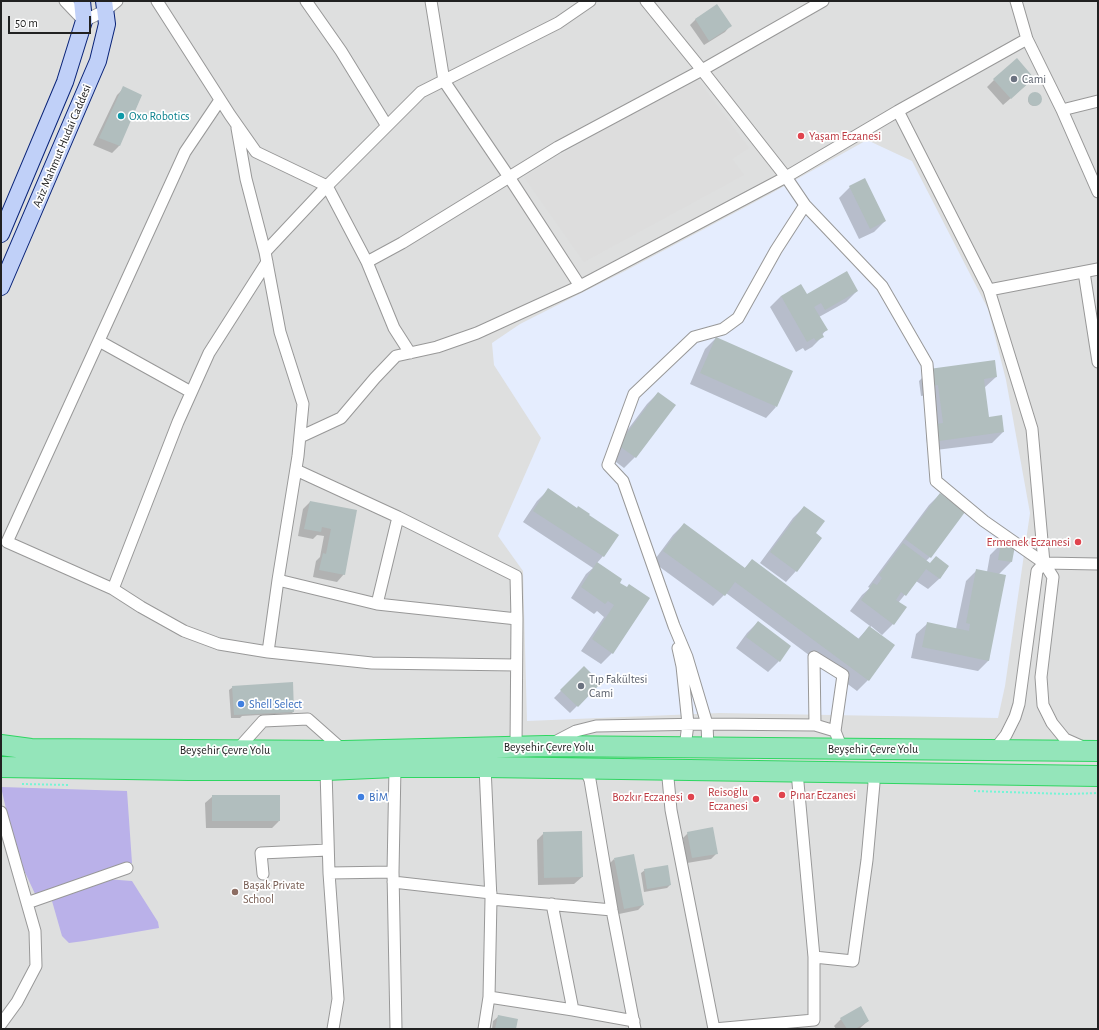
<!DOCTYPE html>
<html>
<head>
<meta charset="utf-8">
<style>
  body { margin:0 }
  #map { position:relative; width:1099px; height:1030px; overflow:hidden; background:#e8eef1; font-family:"Alegreya Sans",sans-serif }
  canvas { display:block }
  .frame { position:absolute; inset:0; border:2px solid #212121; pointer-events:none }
  .scale { position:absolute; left:8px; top:16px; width:83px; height:18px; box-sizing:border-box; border:2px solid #212121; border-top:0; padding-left:5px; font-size:12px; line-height:14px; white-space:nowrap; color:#212121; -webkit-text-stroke:3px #fff; paint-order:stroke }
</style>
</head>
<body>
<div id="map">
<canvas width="1099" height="1030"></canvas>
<div class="frame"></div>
<div class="scale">50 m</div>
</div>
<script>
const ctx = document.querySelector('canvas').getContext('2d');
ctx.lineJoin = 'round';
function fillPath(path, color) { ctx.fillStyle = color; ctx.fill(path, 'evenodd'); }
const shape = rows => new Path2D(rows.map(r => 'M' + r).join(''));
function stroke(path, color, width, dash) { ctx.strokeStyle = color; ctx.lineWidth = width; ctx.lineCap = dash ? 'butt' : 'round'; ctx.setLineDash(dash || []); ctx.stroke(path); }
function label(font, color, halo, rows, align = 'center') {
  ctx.font = font + ' "Alegreya Sans",sans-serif'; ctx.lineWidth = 3.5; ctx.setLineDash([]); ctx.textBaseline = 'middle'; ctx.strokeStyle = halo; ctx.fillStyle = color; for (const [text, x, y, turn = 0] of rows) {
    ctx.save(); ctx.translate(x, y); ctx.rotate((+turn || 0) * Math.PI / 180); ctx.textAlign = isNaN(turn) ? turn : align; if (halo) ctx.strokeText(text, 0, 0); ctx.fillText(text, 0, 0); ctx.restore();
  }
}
fillPath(shape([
  [1,1,1098,1,1098,1029,1,1029]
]), '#dedfdf');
fillPath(shape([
  [867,140,912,161,988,309,1006,380,1030,513,1005,686,998,718,720,713,527,721,523,571,498,536,541,438,494,365,492,343,520,324,625,271,770,194]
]), '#e5edfe');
fillPath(shape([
  [1,787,127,791,132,863,86,876,36,896,16,853],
  [106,879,132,881,158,922,159,928,84,941,69,943,62,936,52,901,57,898]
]), '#bab1e9');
fillPath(shape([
  [694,75,749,148,732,159,744,175,584,262,524,177]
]), '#ddd');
fillPath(shape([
  [696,19,730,26,725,32,704,45,690,25],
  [994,80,1026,85,1003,105,987,87],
  [124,88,141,96,119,146,112,153,93,145,117,95],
  '1028 100a6 6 0 1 1 12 0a6 6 0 1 1-12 0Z',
  [864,180,885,221,874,232,859,239,839,198,850,187],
  [857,291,846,302,819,317,826,330,822,335,823,336,812,347,805,351,803,348,796,352,770,307,781,296,806,295],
  [716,338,776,407,766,418,690,384,705,349],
  [930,370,996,377,984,388,988,418,1001,417,1003,432,992,443,928,451,926,436,932,430,927,395,921,396,919,381],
  [658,393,674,406,635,457,624,468,608,456,647,404],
  [548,490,588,516,603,556,597,563,618,583,626,588,612,653,601,664,581,651,604,617,597,611,594,614,571,598,586,574,593,568,523,522,537,501],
  [940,494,930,557,926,561,929,564,948,567,939,579,928,589,916,581,898,603,893,624,882,635,871,626,870,628,868,680,857,691,726,593,713,606,653,562,673,535,684,524,744,569,752,560,858,639,870,626,850,611,862,595,870,588,868,587,929,505],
  [310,502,356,511,344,574,337,582,313,577,316,561,320,557,324,536,317,535,313,539,298,536,303,509],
  [804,507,815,533,796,571,786,582,760,563,793,518],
  [1001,544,1011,562,999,574,989,660,978,671,911,658,916,634,927,624,956,629,966,581,977,570,987,572,990,555],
  [758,622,779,661,768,672,736,648,747,633],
  [584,667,600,683,570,713,554,698],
  [233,687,293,712,292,713,242,716,240,718,231,718,229,690],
  [213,796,279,821,272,828,206,828,205,803],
  [544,833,582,877,574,884,538,885,537,840],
  [688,833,716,854,711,859,687,863,683,838],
  [614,859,643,905,638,910,619,914,609,864],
  [645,870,670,885,667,888,644,892,641,873],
  [499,1016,515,1029,492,1029,493,1021],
  [841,1019,868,1021,859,1029,836,1029,834,1026]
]), '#0003');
fillPath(shape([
  [717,4,732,26,709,41,695,19],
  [1017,58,1034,78,1011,99,993,79],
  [123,86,142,95,120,146,99,138],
  '1028 99a7 7 0 1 1 14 0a7 7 0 1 1-14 0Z',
  [865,178,886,221,870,229,849,186],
  [847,271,858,291,825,310,821,303,814,307,828,330,822,333,824,337,816,341,814,338,807,342,781,296,801,284,807,294],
  [716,337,793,371,777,407,700,373],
  [995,360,997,377,984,379,989,417,1002,415,1004,432,939,441,937,424,943,423,938,385,932,386,929,369],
  [658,392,676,405,636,458,618,445],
  [548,488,577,508,578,506,590,514,589,515,619,535,604,557,533,511],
  [940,493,965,512,931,558,905,539],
  [310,501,357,510,345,575,319,570,323,553,326,554,331,529,322,527,321,532,304,529],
  [804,506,825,521,816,533,822,538,797,572,770,552],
  [684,523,745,568,752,559,859,639,869,626,895,645,869,681,735,582,725,596,663,551],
  [903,543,930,563,936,556,949,566,940,579,926,569,906,596,901,592,896,600,907,607,894,625,861,600,873,583,877,585,882,578,879,575],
  [1001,543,1015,546,1012,562,998,560],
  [597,562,622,579,620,583,627,587,629,584,650,598,613,654,592,639,614,605,608,601,605,604,581,587],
  [976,569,1006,575,989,661,922,647,927,622,969,631,970,624,966,623],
  [758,621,791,646,780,662,746,637],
  [584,666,601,683,578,707,560,690],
  [293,682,294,712,234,715,232,686],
  [212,795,280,795,280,821,212,821],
  [713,827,718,854,692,858,687,832],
  [582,831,583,877,544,878,543,832],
  [634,854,644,905,624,909,614,858],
  [668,865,671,885,647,889,644,869],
  [861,1006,869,1021,855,1029,847,1029,840,1018],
  [498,1015,518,1019,516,1029,495,1029]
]), '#b1bebe');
const street = shape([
  [65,1,84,21,106,10,117,1],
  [157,1,230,115,256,152,327,186,367,262,402,243,558,147,702,70,646,1],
  [306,1,341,51,387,126],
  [431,1,444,81,509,177,580,286],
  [1016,1,1027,39,1062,110,1098,192],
  [220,100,185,152,7,542,113,589,178,422,209,353,267,262],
  [1062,110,1098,101],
  [237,128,246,179,265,252],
  [805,205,882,286,927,364,936,481,984,521,1044,563],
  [367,262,394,328,410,353],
  [1084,272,1098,362],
  [989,290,898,111,1027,39],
  [99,341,191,392],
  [300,437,341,418,375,378,396,356,437,347,477,333,580,286,786,177,898,111],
  [296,470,398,517,516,576,517,619],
  [113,589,141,607,184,631,219,644,268,652,278,580],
  [377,604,398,517],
  [678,648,682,666,688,724,685,747],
  [268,652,372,663,516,665],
  [814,657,843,675,835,731],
  [814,657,815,725],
  [553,743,576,731,596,726,707,724,815,725,835,731,842,749],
  [516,747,517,619,377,604,278,580,298,456,303,404,280,332,265,252,327,186,421,92,558,23,590,1],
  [1083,747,1065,739,1052,723,1043,705,1041,677,1053,577,1044,563,1098,564],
  [708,748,707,724,687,657,674,626,623,481,608,465,634,394,694,337,723,329,738,318,776,250,805,205,786,177,702,70,823,1],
  [995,749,1006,735,1015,717,1019,704,1037,571,1044,563,1032,429,989,290,1098,269],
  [237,750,263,721,308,719,343,750],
  [585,769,590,780,612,910,635,1029],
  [326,770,329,873],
  [663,770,668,778,671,810,714,1029],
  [1,812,35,931,36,966,17,1002,1,1024],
  [393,872,396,1029],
  [263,874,261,853,328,850],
  [393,882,491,893],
  [491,899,612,910],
  [27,903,127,868],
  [552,904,573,1010],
  [814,957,853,961,867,860,874,783,871,773],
  [489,997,573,1010,634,1021],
  [333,1029,338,999,329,873,393,872,395,767],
  [484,1029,489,997,491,899,485,767],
  [714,1029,814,1020,814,957,797,772]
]);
const secondary = shape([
  [1,234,65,82,84,21,82,1],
  [1,287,98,61,107,24,104,1]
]);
const highway = shape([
  [1,745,31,749,344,751,546,746,1098,751],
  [1,767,188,770,326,770,395,767,485,767,1098,776]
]);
stroke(street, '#989898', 13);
stroke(secondary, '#092378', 18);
stroke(highway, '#2fd662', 22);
stroke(shape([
  [22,784,70,785],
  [974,791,1066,794,1098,793]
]), '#75f5d6', 2, [2, 2]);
stroke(street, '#fff', 11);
stroke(secondary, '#c0d0f8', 16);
stroke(highway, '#94e5ba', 20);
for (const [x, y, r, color] of [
  [1014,79,4,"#6b7280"],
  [121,116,4,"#0f9aa8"],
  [801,136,4,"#e0444e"],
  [1078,542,4,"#e0444e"],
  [581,686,4,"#6b7280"],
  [241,704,4,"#3f7fe0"],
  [782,795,4,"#e0444e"],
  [361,797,4,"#3f7fe0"],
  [691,797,4,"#e0444e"],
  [756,799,4,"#e0444e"],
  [235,892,4,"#8d6e63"]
]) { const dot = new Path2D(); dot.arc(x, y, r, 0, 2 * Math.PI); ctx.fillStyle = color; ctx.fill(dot); stroke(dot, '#fff', 1.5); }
label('12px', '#5b616d', '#fff', [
  ["Cami",1022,79],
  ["Tıp Fakültesi",589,679],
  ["Cami",589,693]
], 'left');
label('12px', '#0d838f', '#fff', [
  ["Oxo Robotics",129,116]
], 'left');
label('12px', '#be3a42', '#fff', [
  ["Yaşam Eczanesi",809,136,"left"],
  ["Ermenek Eczanesi",1070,542],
  ["Reisoğlu",748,792],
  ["Eczanesi",748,806],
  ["Pınar Eczanesi",790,795,"left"],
  ["Bozkır Eczanesi",683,797]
], 'right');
label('12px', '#212121', '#fff', [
  ["Aziz Mahmut Hudai Caddesi",62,146,-67],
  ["Beyşehir Çevre Yolu",549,747],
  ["Beyşehir Çevre Yolu",873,749],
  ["Beyşehir Çevre Yolu",225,750]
]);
label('12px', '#366cbe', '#fff', [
  ["Shell Select",249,704],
  ["BİM",369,797]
], 'left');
label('12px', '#785e54', '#fff', [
  ["Başak Private",243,885],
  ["School",243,899]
], 'left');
</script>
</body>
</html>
